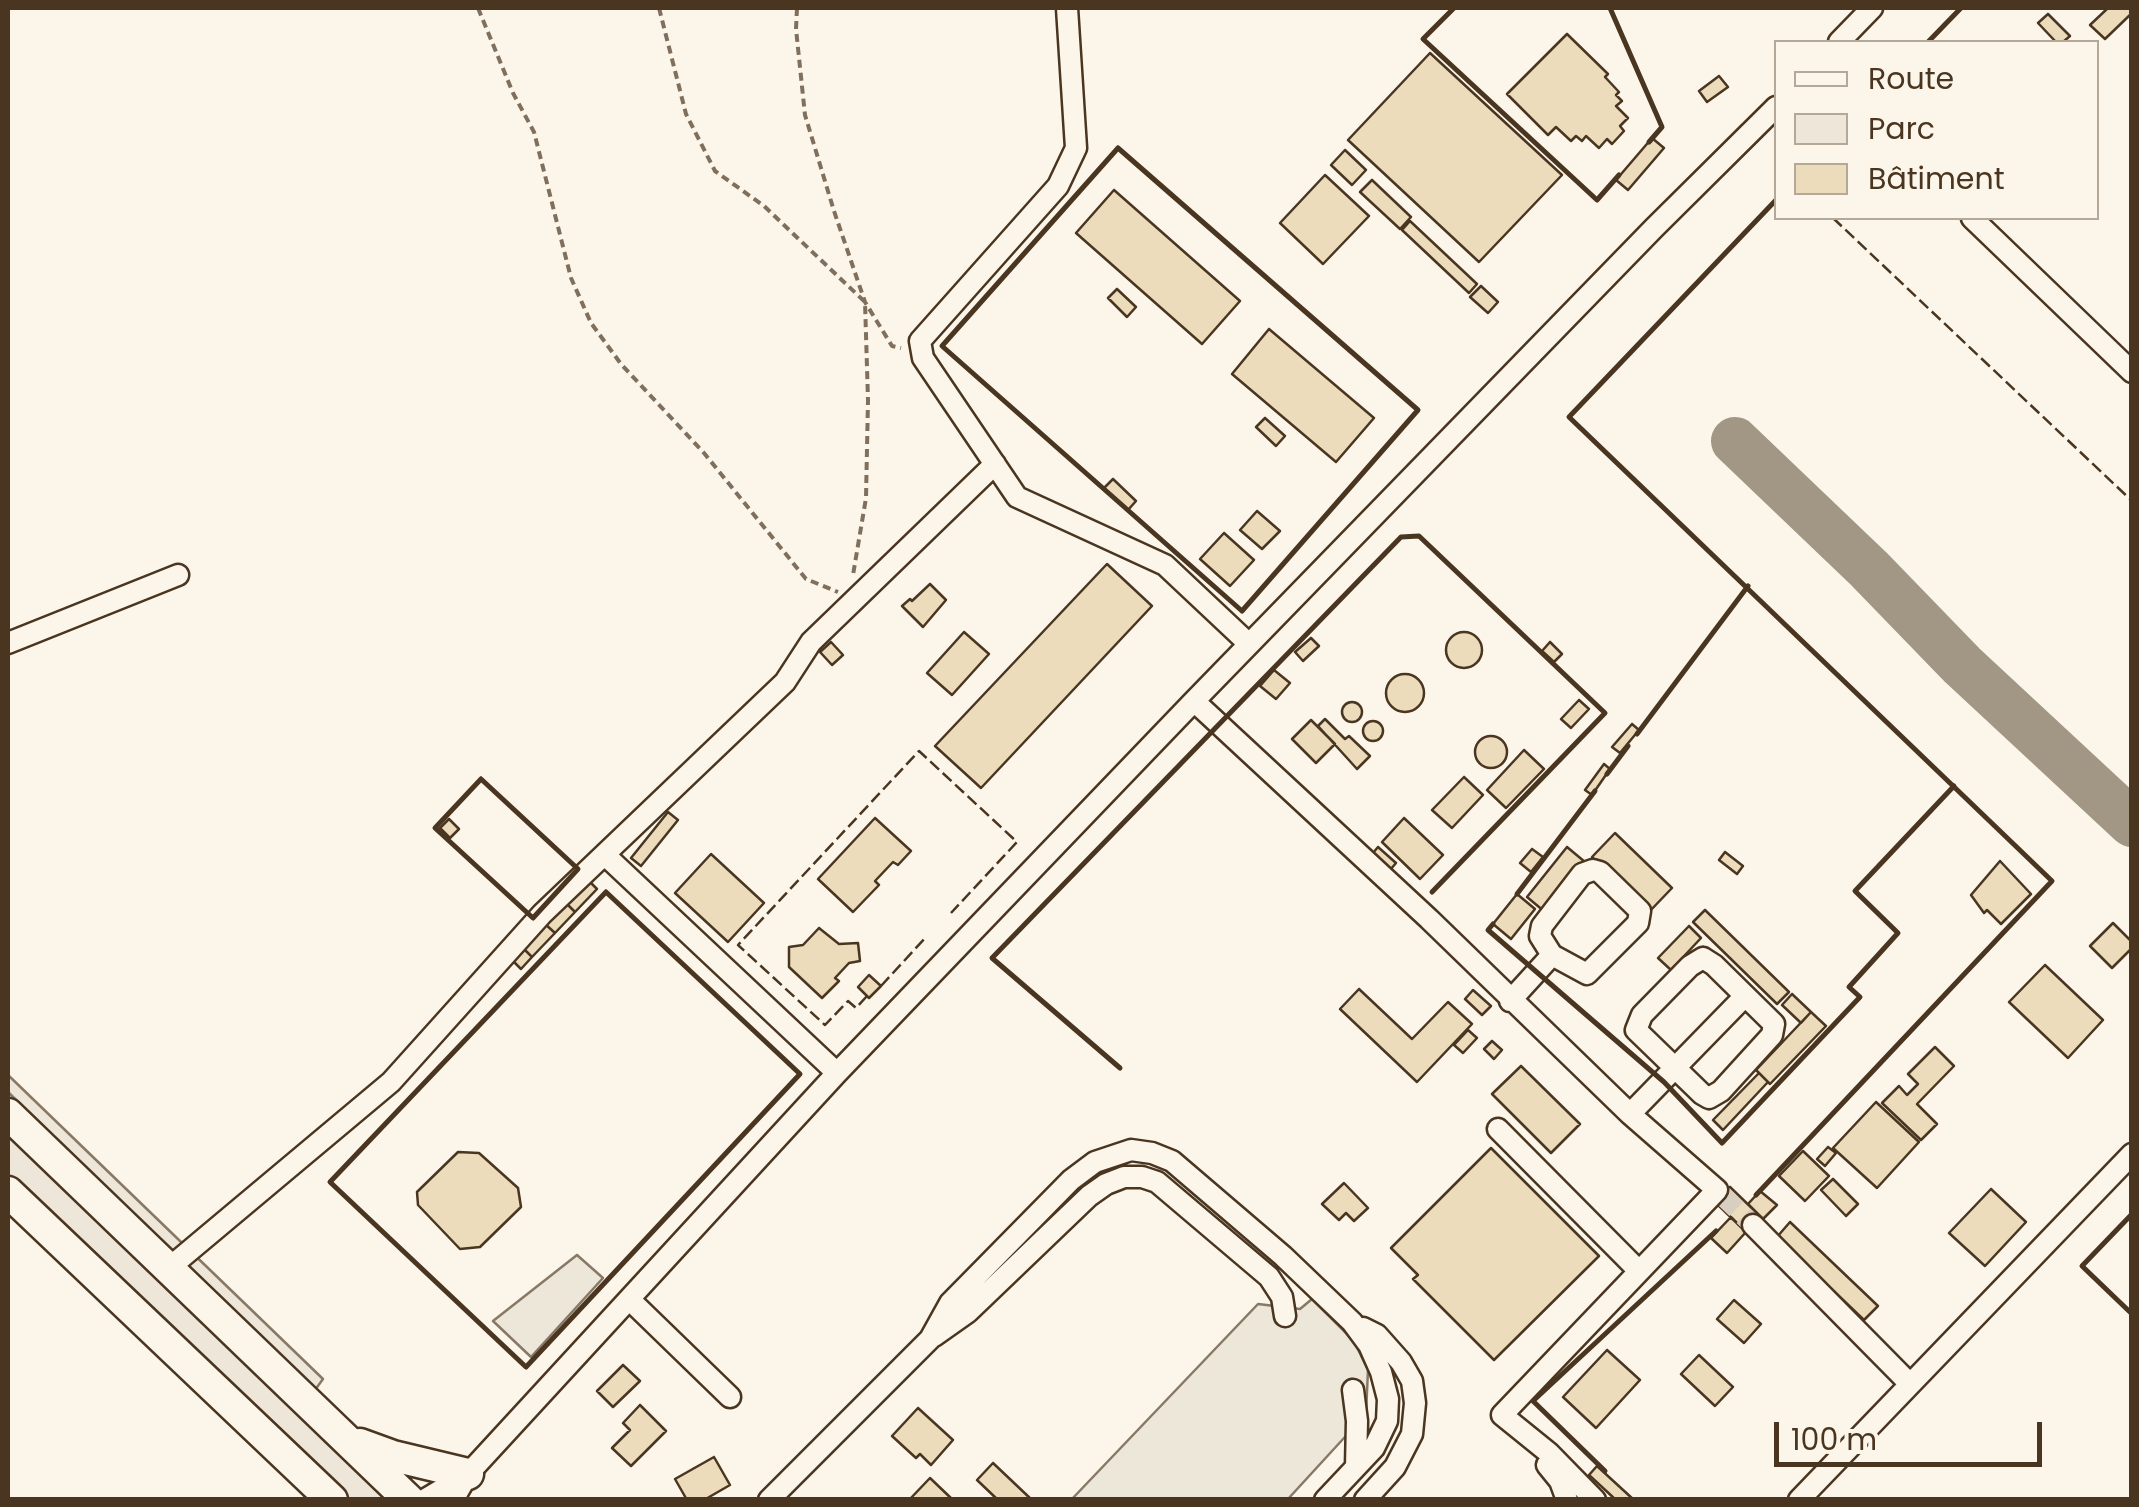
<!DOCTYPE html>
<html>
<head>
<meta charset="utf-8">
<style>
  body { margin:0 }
  #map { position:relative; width:2139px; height:1507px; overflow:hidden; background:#fbf6e9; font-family:Poppins,sans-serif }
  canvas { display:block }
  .frame { position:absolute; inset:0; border:10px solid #4a3520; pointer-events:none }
  .legend { position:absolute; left:1774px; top:40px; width:325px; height:180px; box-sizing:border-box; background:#fbf6e9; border:2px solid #b4a999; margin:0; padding:12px 18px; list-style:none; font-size:30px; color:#4a3520 }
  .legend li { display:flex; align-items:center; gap:20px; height:50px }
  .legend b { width:50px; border:2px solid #b4a999 }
  .scale { position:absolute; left:1774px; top:1422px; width:268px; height:45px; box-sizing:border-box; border:5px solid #4a3520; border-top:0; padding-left:12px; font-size:30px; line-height:35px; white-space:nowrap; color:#4a3520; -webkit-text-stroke:8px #fbf6e9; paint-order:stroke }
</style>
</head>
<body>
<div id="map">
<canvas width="2139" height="1507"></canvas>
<div class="frame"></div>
<ul class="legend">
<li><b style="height:12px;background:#fbf6e9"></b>Route</li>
<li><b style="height:28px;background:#ede6d9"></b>Parc</li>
<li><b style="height:28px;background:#ecdcbc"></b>Bâtiment</li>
</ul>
<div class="scale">100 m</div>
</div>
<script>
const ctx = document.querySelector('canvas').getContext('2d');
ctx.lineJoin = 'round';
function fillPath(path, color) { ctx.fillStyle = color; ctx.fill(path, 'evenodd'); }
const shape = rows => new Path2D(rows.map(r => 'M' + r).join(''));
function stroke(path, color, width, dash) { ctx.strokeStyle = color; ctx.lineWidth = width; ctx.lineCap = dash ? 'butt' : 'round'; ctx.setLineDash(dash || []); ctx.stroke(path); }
const green = shape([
  [8,1075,323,1379,315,1390,8,1092,8,1075],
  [8,1130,389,1493,379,1499,347,1499,8,1178,8,1130]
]);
fillPath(green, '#ede6d9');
stroke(green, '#887966', 2.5);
const parking = shape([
  [577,1255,603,1278,531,1357,493,1321,577,1255],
  [1312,1299,1354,1341,1368,1370,1366,1414,1288,1499,1071,1500,1258,1304,1300,1309,1312,1299]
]);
fillPath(parking, '#ede7d9');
stroke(parking, '#887966', 2.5);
stroke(shape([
  [1735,441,1869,569,1962,665,2132,823]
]), '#a29684', 48);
const building = shape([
  [2108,8,2132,8,2132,13,2105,39,2090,25,2108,8],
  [2048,14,2070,36,2063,42,2056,42,2038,23,2048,14],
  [1567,34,1608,74,1605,77,1619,92,1616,95,1622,101,1616,106,1628,118,1620,126,1624,131,1612,144,1607,139,1599,148,1586,136,1582,141,1576,136,1571,141,1556,127,1548,135,1507,94,1567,34],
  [1430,53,1562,175,1479,262,1348,140,1430,53],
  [1719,76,1728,87,1707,102,1699,91,1719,76],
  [1652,138,1664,148,1628,190,1616,180,1652,138],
  [1345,150,1366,170,1352,185,1331,165,1345,150],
  [1325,175,1369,216,1323,264,1280,223,1325,175],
  [1372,180,1411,217,1400,229,1360,192,1372,180],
  [1114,190,1240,301,1202,344,1076,233,1114,190],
  [1410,221,1477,284,1469,293,1402,230,1410,221],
  [1481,286,1498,302,1488,313,1470,297,1481,286],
  [1117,289,1136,307,1127,317,1108,298,1117,289],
  [1269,329,1374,418,1336,462,1232,374,1269,329],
  [1265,418,1285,436,1276,446,1256,427,1265,418],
  [1113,479,1136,501,1128,510,1104,488,1113,479],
  [1257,511,1280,531,1262,549,1240,530,1257,511],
  [1224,533,1254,560,1230,586,1200,559,1224,533],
  [1107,564,1152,606,981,788,935,746,1107,564],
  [930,584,946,600,923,627,902,606,910,599,912,601,930,584],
  [964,632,989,654,952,695,927,673,964,632],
  '1446 650a18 18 0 1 1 36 0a18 18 0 1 1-36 0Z',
  [1311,638,1319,646,1303,661,1295,652,1311,638],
  [831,642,843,655,832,665,820,652,831,642],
  [1550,642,1562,654,1554,662,1542,651,1550,642],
  [1274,670,1290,683,1276,699,1260,686,1274,670],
  '1386 693a19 19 0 1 1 38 0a19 19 0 1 1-38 0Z',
  [1579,700,1589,709,1571,728,1561,719,1579,700],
  '1342 712a10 10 0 1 1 20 0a10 10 0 1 1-20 0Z',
  [1325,719,1345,739,1349,736,1370,756,1357,769,1318,726,1325,719],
  [1311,720,1335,744,1316,763,1292,739,1311,720],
  '1363 731a10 10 0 1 1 20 0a10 10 0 1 1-20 0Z',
  [1632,724,1639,730,1620,753,1612,747,1632,724],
  '1475 752a16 16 0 1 1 32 0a16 16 0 1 1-32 0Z',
  [1524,750,1544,769,1506,808,1487,790,1524,750],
  [1604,764,1610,769,1592,795,1585,790,1604,764],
  [1464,777,1483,795,1452,828,1432,810,1464,777],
  [668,812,678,820,641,866,631,858,668,812],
  [875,818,911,851,898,865,893,862,875,881,879,885,853,912,818,879,875,818],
  [1404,818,1443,855,1420,879,1382,842,1404,818],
  [449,819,459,829,450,838,440,828,449,819],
  [1615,833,1672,888,1649,912,1592,857,1615,833],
  [1378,847,1396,863,1385,876,1367,860,1378,847],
  [1567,847,1585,862,1545,912,1527,897,1567,847],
  [1532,849,1543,857,1531,872,1520,863,1532,849],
  [1725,852,1743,866,1737,874,1719,860,1725,852],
  [711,854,764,903,728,942,675,893,711,854],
  [2000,861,2031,894,2001,924,1987,910,1984,913,1971,895,2000,861],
  [589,881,597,889,575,912,567,904,589,881],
  [1517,894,1535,909,1511,939,1493,924,1517,894],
  [565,902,575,912,555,933,544,923,565,902],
  [1705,910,1789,992,1777,1004,1693,922,1705,910],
  [544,923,555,933,532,957,522,947,544,923],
  [2113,923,2132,942,2132,948,2112,968,2090,946,2113,923],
  [1689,926,1701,938,1671,970,1658,958,1689,926],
  [819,928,839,944,858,943,860,961,849,963,835,978,839,981,822,998,789,967,789,947,803,945,819,928],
  [522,947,532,957,521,969,511,959,522,947],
  [2045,965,2103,1020,2068,1058,2009,1002,2045,965],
  [869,975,881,986,869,998,858,987,869,975],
  [1359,989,1412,1039,1448,1002,1472,1024,1417,1082,1340,1009,1359,989],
  [1473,990,1491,1006,1482,1015,1465,999,1473,990],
  [1792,994,1811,1012,1801,1023,1782,1005,1792,994],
  [1811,1012,1826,1026,1770,1084,1756,1070,1811,1012],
  [1468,1030,1477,1038,1463,1053,1454,1045,1468,1030],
  [1492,1041,1502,1050,1494,1059,1484,1049,1492,1041],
  [1935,1047,1954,1066,1917,1104,1937,1124,1921,1140,1882,1103,1899,1086,1907,1095,1918,1084,1908,1074,1935,1047],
  [1521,1066,1580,1124,1551,1153,1492,1094,1521,1066],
  [1759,1073,1768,1082,1723,1130,1713,1120,1759,1073],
  [1876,1102,1919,1142,1877,1188,1833,1148,1876,1102],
  [1828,1147,1836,1153,1825,1166,1817,1159,1828,1147],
  [1491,1148,1599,1256,1494,1360,1413,1279,1418,1275,1391,1248,1491,1148],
  [1803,1151,1829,1176,1805,1201,1779,1176,1803,1151],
  [458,1152,479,1153,518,1188,521,1207,480,1247,460,1249,418,1205,417,1192,458,1152],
  [1833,1179,1858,1204,1846,1216,1821,1190,1833,1179],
  [1344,1183,1368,1208,1354,1221,1346,1213,1339,1220,1322,1204,1344,1183],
  [1730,1187,1761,1217,1746,1232,1715,1202,1730,1187],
  [1991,1189,2026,1222,1985,1266,1949,1233,1991,1189],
  [1760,1191,1777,1205,1763,1219,1748,1204,1760,1191],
  [1731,1217,1746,1232,1727,1253,1711,1238,1731,1217],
  [1790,1222,1878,1306,1864,1320,1777,1237,1790,1222],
  [1734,1300,1761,1324,1744,1343,1717,1319,1734,1300],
  [1607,1350,1640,1380,1596,1428,1563,1397,1607,1350],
  [1699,1355,1733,1387,1715,1406,1681,1374,1699,1355],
  [623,1365,640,1381,613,1407,597,1391,623,1365],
  [640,1405,666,1431,631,1466,612,1448,630,1430,623,1423,640,1405],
  [918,1408,953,1440,931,1465,920,1454,916,1458,892,1436,918,1408],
  [714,1457,730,1485,704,1500,687,1500,675,1479,714,1457],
  [993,1463,1032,1500,998,1500,977,1480,993,1463],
  [1597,1466,1634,1500,1616,1500,1589,1475,1597,1466],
  [930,1478,953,1500,909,1500,930,1478]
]);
fillPath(building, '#ecdcbc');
stroke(building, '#4a3520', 2.5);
stroke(shape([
  [1722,1195,1753,1225]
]), '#d8cfc1', 20, [20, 10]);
const minor = shape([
  [1067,8,1076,148,1058,186,920,341,923,358,1017,497,1165,565,1249,644],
  [1839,42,1872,8],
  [1972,218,2132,372],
  [8,643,178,575],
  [1194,701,1429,919,1630,1114,1717,1190,1502,1415],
  [605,855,837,1073],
  [1703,958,1714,965,1774,1024,1772,1035,1721,1091,1709,1098,1702,1094,1636,1030,1642,1015,1690,966,1703,958],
  [1510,1001,1552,955,1540,936,1542,926,1582,874,1593,870,1600,872,1640,911,1638,923,1587,974,1552,955],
  [1630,1114,1745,996],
  [1498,1129,1639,1271],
  [1753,1225,1910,1384],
  [169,1268,391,1082,542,914,785,682,811,642,995,464],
  [629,1299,730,1397],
  [1363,1328,1377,1335,1401,1362,1412,1381,1415,1403,1412,1434,1395,1467,1365,1500],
  [934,1336,968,1312,1089,1196,1106,1184,1124,1177,1142,1177,1157,1182,1269,1277,1282,1297,1285,1316],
  [1353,1390,1357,1421,1356,1467],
  [1502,1415,1549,1453,1595,1500],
  [1547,1465,1560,1481,1567,1500],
  [424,1500,466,1475],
  [453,1500,468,1474,837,1073,1194,701,1654,228,1776,107],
  [769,1500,930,1339,950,1303,1071,1180,1095,1162,1131,1150,1152,1153,1172,1161,1283,1256,1352,1322,1369,1345,1381,1372,1388,1399,1387,1421,1374,1448,1325,1500],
  [1799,1500,2132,1154]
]);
const highway = shape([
  [8,1114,409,1500],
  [8,1192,332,1500],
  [360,1444,393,1456,468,1474]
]);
stroke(minor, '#4a3520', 25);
stroke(highway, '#4a3520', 35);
stroke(shape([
  [478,8,513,93,534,132,571,278,591,323,621,364,704,453,806,579,838,592],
  [659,8,686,114,715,171,764,206,865,302,868,400,866,498,853,575],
  [797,8,796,29,805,115,834,211,865,302,892,346,901,348]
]), '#7f6f5c', 4, [8, 5]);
stroke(minor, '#fbf6e9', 20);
stroke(highway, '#fbf6e9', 30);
stroke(shape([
  [1833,218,2132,501],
  [881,986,927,936],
  [867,996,856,1008,848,1001,825,1025,738,945,919,751,1017,842,951,913]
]), '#4a3520', 2.5, [12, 5]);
stroke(shape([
  [1454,8,1423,39,1597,200,1619,175],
  [1610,8,1662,127,1649,142],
  [1928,42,1961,8],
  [1118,148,1418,410,1242,611,942,346,1118,148],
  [1637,734,1748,586],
  [1607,774,1628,746],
  [481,779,578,869,533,918,435,828,481,779],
  [606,892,800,1074,526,1367,330,1182,606,892],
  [1517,894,1595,791],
  [1493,924,1488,930,1664,1082,1722,1143,1860,997,1849,987,1898,933,1855,891,1954,786],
  [1120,1068,992,958,1401,537,1419,536,1605,713,1432,892],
  [1756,1195,2052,881,1569,417,1776,200],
  [2132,1214,2082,1266,2132,1314],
  [1605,1471,1533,1401,1716,1231]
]), '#4a3520', 5);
</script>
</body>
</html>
